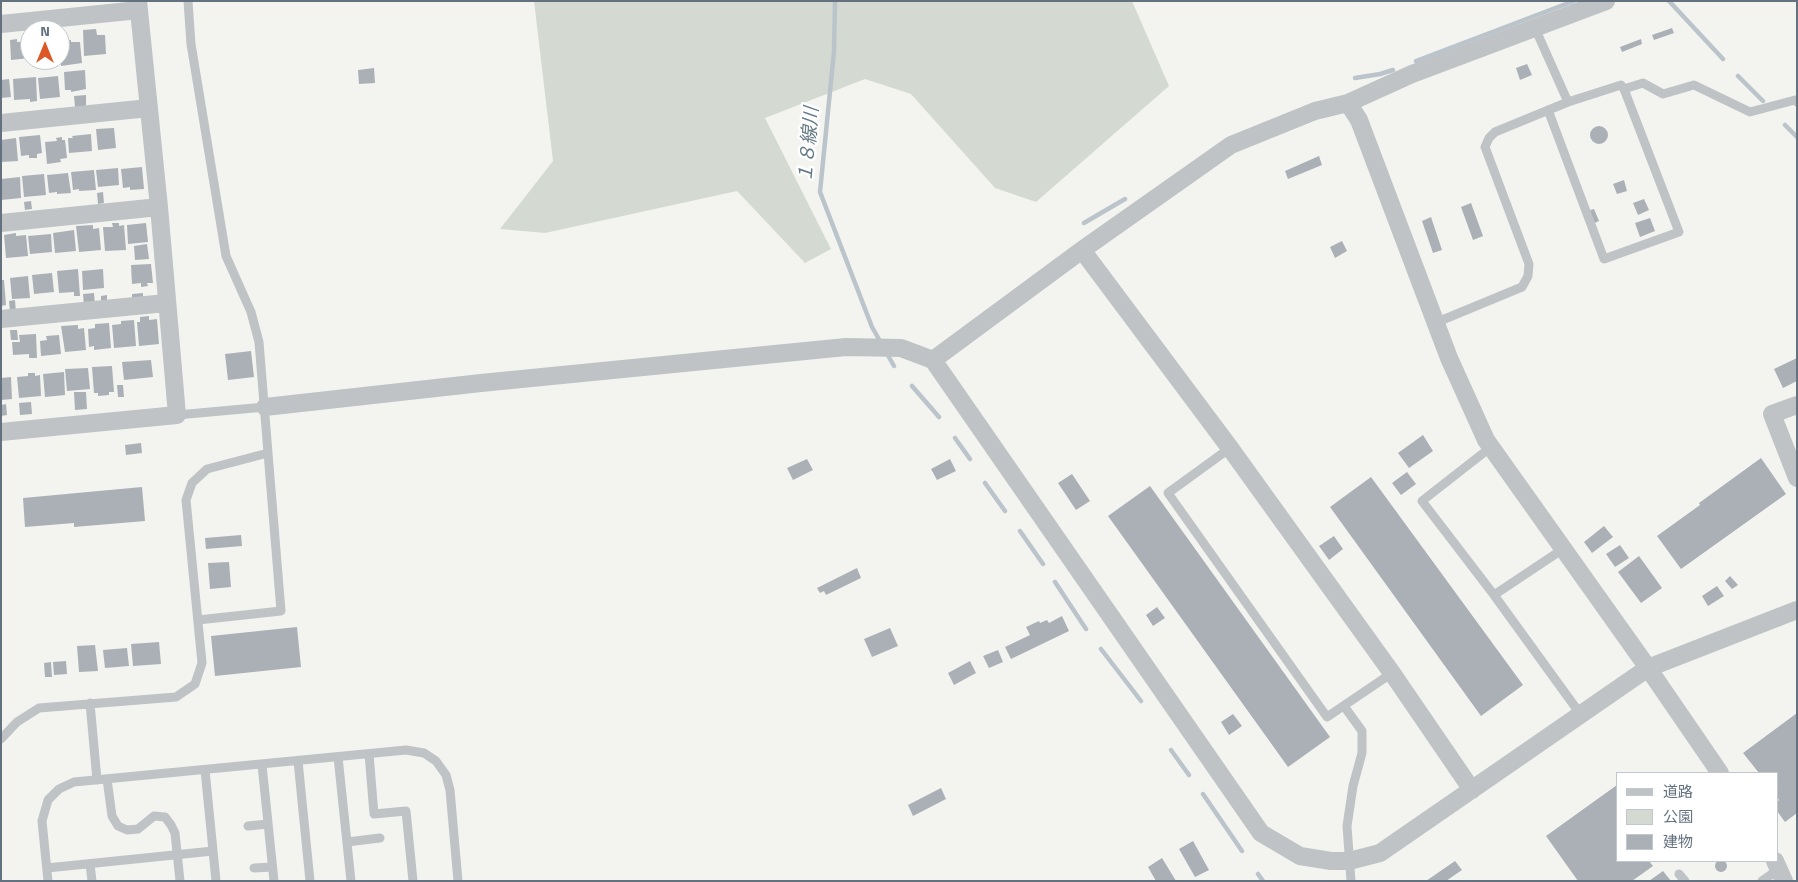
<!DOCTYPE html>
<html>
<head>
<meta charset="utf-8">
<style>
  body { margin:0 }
  #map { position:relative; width:1798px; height:882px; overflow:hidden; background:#f3f4f0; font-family:"Titillium Web","Noto Sans JP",sans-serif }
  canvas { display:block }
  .frame { position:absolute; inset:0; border:2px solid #647280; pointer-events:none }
  .legend { position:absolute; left:1616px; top:772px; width:162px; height:90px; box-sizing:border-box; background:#fff; border:1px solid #c1c7cc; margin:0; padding:6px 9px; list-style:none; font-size:15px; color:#647280 }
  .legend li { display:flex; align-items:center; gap:10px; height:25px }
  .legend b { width:25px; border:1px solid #c1c7cc }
  .north { position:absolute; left:20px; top:20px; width:50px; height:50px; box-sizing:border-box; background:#fff; border:1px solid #c1c7cc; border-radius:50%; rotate:0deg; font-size:14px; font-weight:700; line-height:20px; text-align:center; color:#647280 }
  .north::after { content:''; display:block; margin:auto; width:18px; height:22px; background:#dc5927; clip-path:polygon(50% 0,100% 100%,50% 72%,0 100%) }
</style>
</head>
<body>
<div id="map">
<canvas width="1798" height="882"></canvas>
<div class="frame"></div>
<ul class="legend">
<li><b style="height:6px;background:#bfc3c6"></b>道路</li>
<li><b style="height:14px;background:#d4dad1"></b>公園</li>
<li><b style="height:14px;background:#aab0b5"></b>建物</li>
</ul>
<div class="north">N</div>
</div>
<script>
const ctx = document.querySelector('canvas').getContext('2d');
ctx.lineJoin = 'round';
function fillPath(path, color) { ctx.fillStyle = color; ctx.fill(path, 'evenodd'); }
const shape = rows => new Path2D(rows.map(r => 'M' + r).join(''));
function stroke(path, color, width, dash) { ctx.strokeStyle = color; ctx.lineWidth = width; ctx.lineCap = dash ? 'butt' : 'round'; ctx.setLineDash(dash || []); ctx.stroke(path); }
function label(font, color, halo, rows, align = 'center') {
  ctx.font = font + ' "Titillium Web","Noto Sans JP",sans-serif'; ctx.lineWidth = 5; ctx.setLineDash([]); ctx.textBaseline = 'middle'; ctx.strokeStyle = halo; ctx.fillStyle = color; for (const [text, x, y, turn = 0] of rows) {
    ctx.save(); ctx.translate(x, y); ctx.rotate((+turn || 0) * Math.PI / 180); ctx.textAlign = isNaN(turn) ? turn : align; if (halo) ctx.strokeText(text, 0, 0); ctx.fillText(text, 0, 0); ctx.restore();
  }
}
fillPath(shape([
  [534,1,1132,1,1169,86,1036,202,995,188,911,94,865,79,765,118,831,249,805,263,737,191,545,233,500,229,553,161]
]), '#d4dad1');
stroke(shape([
  [835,1,834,51,820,192,872,327,881,343],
  [1669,1,1723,59],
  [1416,61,1574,1],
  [1738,76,1763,101],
  [1355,78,1380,74,1393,70],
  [1785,125,1797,137],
  [1084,223,1125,199],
  [886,352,894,366],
  [912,386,939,417],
  [955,438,970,459],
  [985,483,1005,511],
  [1020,531,1043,564],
  [1055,582,1086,629],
  [1101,649,1141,701],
  [1171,750,1189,775],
  [1203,794,1242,851],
  [1258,874,1263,881]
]), '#bac4ca', 4.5);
fillPath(shape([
  [1672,28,1674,33,1654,40,1652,35],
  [96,29,97,35,105,35,106,54,84,56,83,30],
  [17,39,17,42,30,41,30,58,11,60,10,40],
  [1641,39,1642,44,1622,52,1620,47],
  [71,40,71,42,80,42,82,63,61,66,60,41],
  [1527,64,1532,75,1520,80,1516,68],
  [374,68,375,83,359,84,358,70],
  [85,70,86,89,71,92,71,90,65,90,64,72],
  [58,76,60,97,40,99,38,78],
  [36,77,37,101,30,102,30,99,14,100,13,79],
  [9,79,11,97,1,98,1,80],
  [86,95,86,106,75,107,74,96],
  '1590 135a9 9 0 1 1 18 0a9 9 0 1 1-18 0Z',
  [114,128,116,148,98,150,96,129],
  [91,134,92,151,69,153,68,138,73,138,72,136],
  [40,135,42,153,37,154,37,158,29,158,29,155,21,156,19,137],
  [62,137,62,140,65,140,67,158,60,159,61,162,47,164,45,142,57,141,56,138],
  [16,138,18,161,1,162,1,140],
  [1319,156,1322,165,1288,179,1285,171],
  [142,167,144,189,130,190,130,187,123,188,121,169],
  [118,168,119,185,98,187,96,170],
  [94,170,96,190,79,191,79,189,73,190,71,172],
  [68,173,71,193,57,194,57,192,49,193,47,175],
  [44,174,46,195,24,197,22,176],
  [20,177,21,198,1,200,1,179],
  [1624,180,1627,191,1617,194,1613,184],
  [103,192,104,203,98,204,97,193],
  [1644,199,1649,210,1638,215,1633,203],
  [31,201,32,209,25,210,24,202],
  [1471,203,1483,236,1473,240,1461,207],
  [1594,209,1599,221,1592,224,1587,211],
  [1431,217,1442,250,1433,253,1422,221],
  [1650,218,1655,231,1640,237,1635,223],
  [112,223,119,223,119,226,124,225,126,250,105,251,103,227,113,227],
  [146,223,148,242,128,244,127,225],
  [93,225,93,229,99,228,101,250,79,252,76,226],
  [74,230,76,251,55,253,53,233],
  [16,233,16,236,26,235,28,256,6,258,4,235],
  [51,234,52,252,30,254,28,236],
  [1342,241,1347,251,1335,258,1330,247],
  [147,244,149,259,135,260,134,246],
  [151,264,153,283,147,283,148,286,141,287,141,283,132,284,131,265],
  [78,269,80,296,74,296,74,292,59,293,57,271],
  [103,269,104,288,83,290,82,271],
  [52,273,54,292,34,294,32,275],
  [28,276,30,298,12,299,10,278],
  [1,280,4,280,6,305,1,306],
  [94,293,95,305,84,306,83,294],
  [143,293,143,299,132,300,132,294],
  [107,295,107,302,101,302,101,296],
  [15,300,16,312,10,312,9,301],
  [149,316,149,320,157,319,159,344,139,346,137,322,140,322,140,317],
  [134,320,136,346,114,348,112,325,121,324,121,321],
  [109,323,111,348,94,350,94,346,89,347,88,329,95,328,95,324],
  [78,325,78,329,84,328,86,350,65,352,61,326],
  [10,330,17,330,18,340,11,340],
  [36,334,37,358,29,358,29,354,13,355,12,342,20,342,19,335],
  [59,335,61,354,41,356,40,341,47,340,46,336],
  [251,351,254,377,228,380,225,354],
  [1797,358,1797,381,1783,388,1774,369],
  [151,360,153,377,124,380,122,362],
  [112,366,114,392,109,392,109,395,98,396,98,393,94,393,92,367],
  [88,368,90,389,67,391,65,369],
  [64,372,65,395,45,397,43,374],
  [28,373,35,373,35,376,40,375,41,396,19,398,17,377,28,376],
  [11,377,12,399,1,400,1,378],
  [117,385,123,385,124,397,118,397],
  [74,392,86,392,87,409,75,410],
  [31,402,32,414,20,415,19,403],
  [6,404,7,415,1,416,1,405],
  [1423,435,1433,451,1409,468,1398,453],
  [141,443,142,453,126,455,125,445],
  [1761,458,1786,494,1681,569,1657,536,1700,505,1699,503],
  [807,459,813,470,793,480,787,468],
  [950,459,956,471,937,480,931,469],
  [1407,472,1416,484,1401,495,1392,483],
  [1072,474,1090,501,1076,510,1058,483],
  [1371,477,1523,685,1481,716,1330,507],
  [1150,486,1330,737,1288,767,1108,516],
  [142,487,145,521,74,527,74,523,25,527,23,498],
  [1604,526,1613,537,1592,553,1584,542],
  [241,535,242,546,206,549,205,538],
  [1334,536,1343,549,1329,560,1319,546],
  [1620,545,1629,558,1615,567,1606,554],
  [1639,556,1662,588,1641,603,1618,572],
  [229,562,231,587,210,589,208,563],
  [857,568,861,578,826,595,824,591,820,593,817,588],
  [1730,576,1738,585,1732,589,1725,581],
  [1717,586,1724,596,1708,606,1702,596],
  [1157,607,1165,618,1153,626,1146,615],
  [1062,616,1069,631,1011,659,1005,647,1030,635,1026,627,1039,621,1040,623,1047,620,1049,623],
  [297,627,301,667,215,676,211,636],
  [890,628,898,646,872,657,864,639],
  [159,642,161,664,133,666,131,644],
  [95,645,98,671,79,672,77,646],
  [127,648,129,666,105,668,103,650],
  [998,650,1003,662,989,668,983,656],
  [66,661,67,674,54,675,53,662],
  [970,661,976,673,954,685,948,673],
  [51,662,52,677,45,677,44,663],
  [1797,713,1797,813,1785,822,1777,811,1777,802,1779,800,1777,797,1777,773,1759,773,1743,753],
  [1233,714,1242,726,1229,735,1221,722],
  [1617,785,1617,861,1649,861,1653,866,1632,881,1578,881,1546,836],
  [941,788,946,799,913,816,908,805],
  [1193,841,1209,870,1195,877,1179,849],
  [1162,858,1176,881,1156,881,1148,867],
  '1715 866a6 6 0 1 1 12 0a6 6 0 1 1-12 0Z',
  [1455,861,1462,870,1446,881,1426,881],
  [1663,871,1671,881,1649,881]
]), '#aab0b5');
stroke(shape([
  [1535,28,1568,102],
  [1624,89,1643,83,1663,94,1694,85,1750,112,1795,100,1797,102],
  [1435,323,1522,287,1528,276,1529,264,1485,147,1489,138,1495,132,1568,102,1621,85,1624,89,1679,232,1604,259,1548,110],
  [177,415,265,407],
  [1491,447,1422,501,1494,595,1563,549],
  [1230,448,1168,493,1327,717,1392,673],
  [1494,595,1581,715],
  [198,620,281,611,268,453],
  [90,703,97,780],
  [1344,706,1362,731,1362,753,1353,786,1347,826,1351,881],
  [1,739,17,722,39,708,176,697,195,684,202,663,186,500,192,483,207,469,268,453,259,342,251,312,226,256,191,44,188,1],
  [369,754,374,814,406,811,413,881],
  [338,757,351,881],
  [298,761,310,881],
  [262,765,274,881],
  [205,770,216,881],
  [107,779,112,816,118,826,127,830,138,829,154,816,165,817,171,825,175,833,180,881],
  [248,826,268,824],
  [347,842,380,838],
  [90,864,92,881],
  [47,868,213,851],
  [254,868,272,867],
  [1679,874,1685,881],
  [48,881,42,821,48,800,59,789,74,782,406,750,424,753,436,761,446,775,450,790,458,881],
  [1762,881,1779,869]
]), '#bfc3c6', 9);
stroke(shape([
  [1,24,139,10],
  [1348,103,1359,120,1449,358,1486,440,1648,668,1720,773],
  [1,123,149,108],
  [1,223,159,207],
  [1082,250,1230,448,1392,673,1472,790],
  [1,319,166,303],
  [933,360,1082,250,1231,145,1315,111,1348,103,1412,74,1606,1],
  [1797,405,1772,414,1797,478],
  [265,407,481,383,846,347,901,348,933,360,1261,833,1300,856,1331,861,1349,861,1380,853,1648,668,1797,610],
  [1,432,177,415,159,207,138,1],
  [1775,861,1784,881]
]), '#bfc3c6', 18);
label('italic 19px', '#647a85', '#fff', [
  ["１８線川",810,145,-85]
]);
</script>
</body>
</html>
